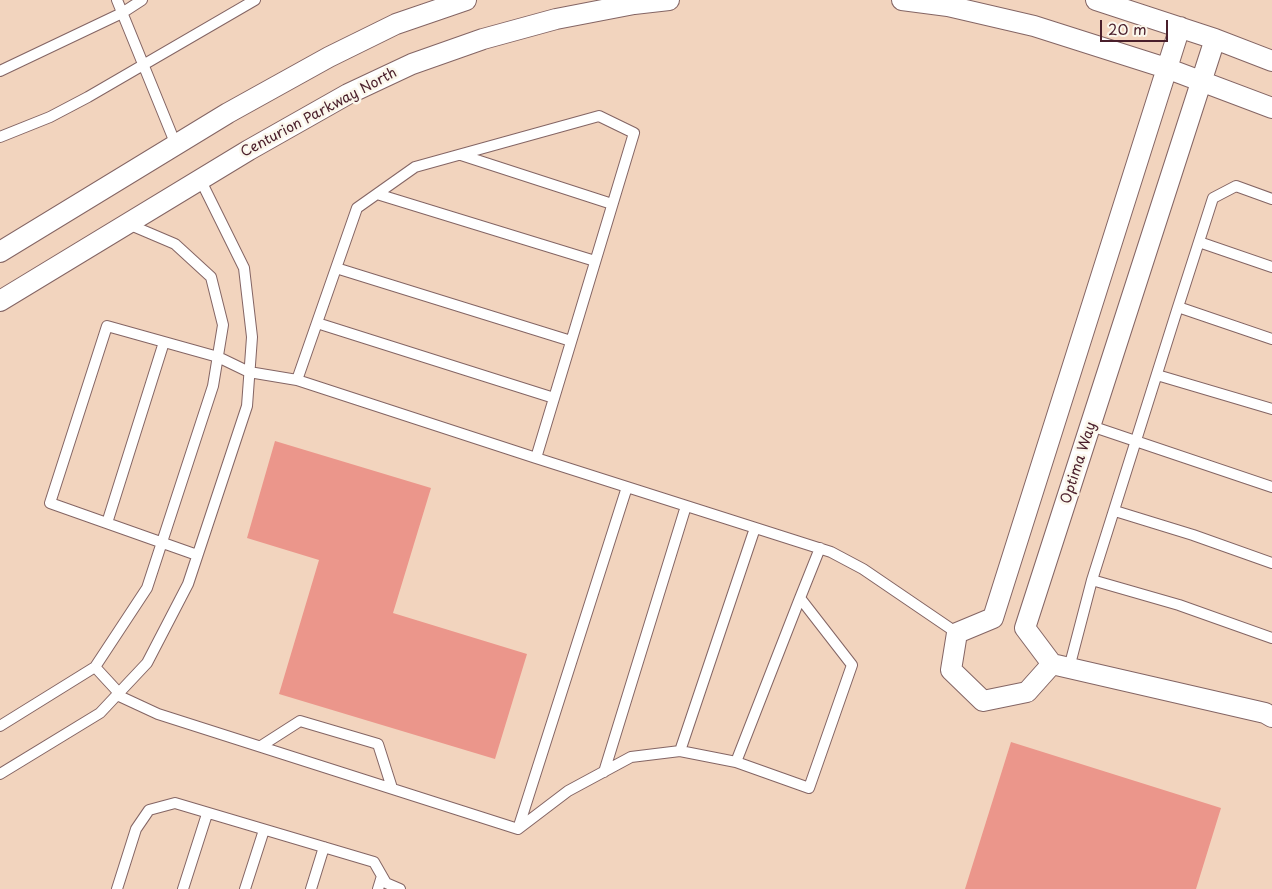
<!DOCTYPE html>
<html>
<head>
<meta charset="utf-8">
<style>
  body { margin:0 }
  #map { position:relative; width:1272px; height:889px; overflow:hidden; background:#f1e7cd; font-family:"Playpen Sans",sans-serif }
  canvas { display:block }
  .scale { position:absolute; left:1100px; top:20px; width:68px; height:22px; box-sizing:border-box; border:2px solid #4a1f2b; border-top:0; padding-left:6px; font-size:15px; line-height:18px; white-space:nowrap; color:#4a1f2b; -webkit-text-stroke:4px #fbf7ec; paint-order:stroke }
</style>
</head>
<body>
<div id="map">
<canvas width="1272" height="889"></canvas>
<div class="scale">20 m</div>
</div>
<script>
const ctx = document.querySelector('canvas').getContext('2d');
ctx.lineJoin = 'round';
function fillPath(path, color) { ctx.fillStyle = color; ctx.fill(path, 'evenodd'); }
const shape = rows => new Path2D(rows.map(r => 'M' + r).join(''));
function stroke(path, color, width, dash) { ctx.strokeStyle = color; ctx.lineWidth = width; ctx.lineCap = dash ? 'butt' : 'round'; ctx.setLineDash(dash || []); ctx.stroke(path); }
function label(font, color, halo, rows, align = 'center') {
  ctx.font = font + ' "Playpen Sans",sans-serif'; ctx.lineWidth = 5; ctx.setLineDash([]); ctx.textBaseline = 'middle'; ctx.strokeStyle = halo; ctx.fillStyle = color; for (const [text, x, y, turn = 0] of rows) {
    ctx.save(); ctx.translate(x, y); ctx.rotate((+turn || 0) * Math.PI / 180); ctx.textAlign = isNaN(turn) ? turn : align; if (halo) ctx.strokeText(text, 0, 0); ctx.fillText(text, 0, 0); ctx.restore();
  }
}
fillPath(shape([
  [0,0,1272,0,1272,889,0,889]
]), '#f2d4be');
fillPath(shape([
  [275,441,431,488,393,613,527,654,495,759,279,694,319,560,247,538],
  [1011,742,1221,808,1196,889,965,889]
]), '#eb968b');
const service = shape([
  [117,0,176,145],
  [0,71,122,13,142,0],
  [0,137,50,117,88,97,255,0],
  [461,155,612,204],
  [377,194,595,261],
  [1199,242,1272,267],
  [336,268,571,341],
  [1178,307,1213,198,1236,186,1272,199],
  [317,323,554,398],
  [1157,375,1272,409],
  [1091,426,1272,487],
  [536,458,831,552,863,569,957,633],
  [1115,511,1193,535,1272,563],
  [107,523,164,342],
  [197,555,50,503,107,326,218,357,249,372,297,380,536,458,634,133,599,116,415,167,357,208,297,380],
  [1092,580,1179,605,1272,638],
  [95,667,119,693],
  [1069,668,1092,580,1178,307,1272,339],
  [117,695,158,714,518,829,568,791,631,757,680,751,736,762,809,788,852,665,800,598,820,548],
  [0,726,95,667,147,588,213,386,223,325,211,277,175,244,128,224],
  [261,746,300,721,378,744,392,788],
  [680,751,755,528],
  [736,762,800,598],
  [604,772,686,506],
  [0,774,100,713,147,663,188,584,247,406,252,337,244,268,200,179],
  [518,829,627,487],
  [117,889,136,829,149,810,175,803,374,862,386,883,400,889],
  [183,889,207,814],
  [245,889,264,830],
  [311,889,324,847],
  [378,889,382,876]
]);
const minor = shape([
  [902,0,948,6,1034,26,1166,68,1272,108],
  [1096,0,1215,39,1272,61],
  [1215,39,1025,628,1052,664,1265,713,1272,717],
  [0,252,228,113,329,57,396,24,466,0],
  [0,301,249,150,348,94,412,64,483,39,556,19,634,4,669,0],
  [1052,664,1027,692,983,701,951,670,957,633,993,618,1180,27]
]);
stroke(service, '#846564', 12);
stroke(minor, '#846564', 22);
stroke(service, '#fff', 10);
stroke(minor, '#fff', 20);
label('14px', '#4a1f2b', '#fbf7ec', [
  ["Centurion Parkway North",319,113,-28],
  ["Optima Way",1079,463,-72]
]);
</script>
</body>
</html>
